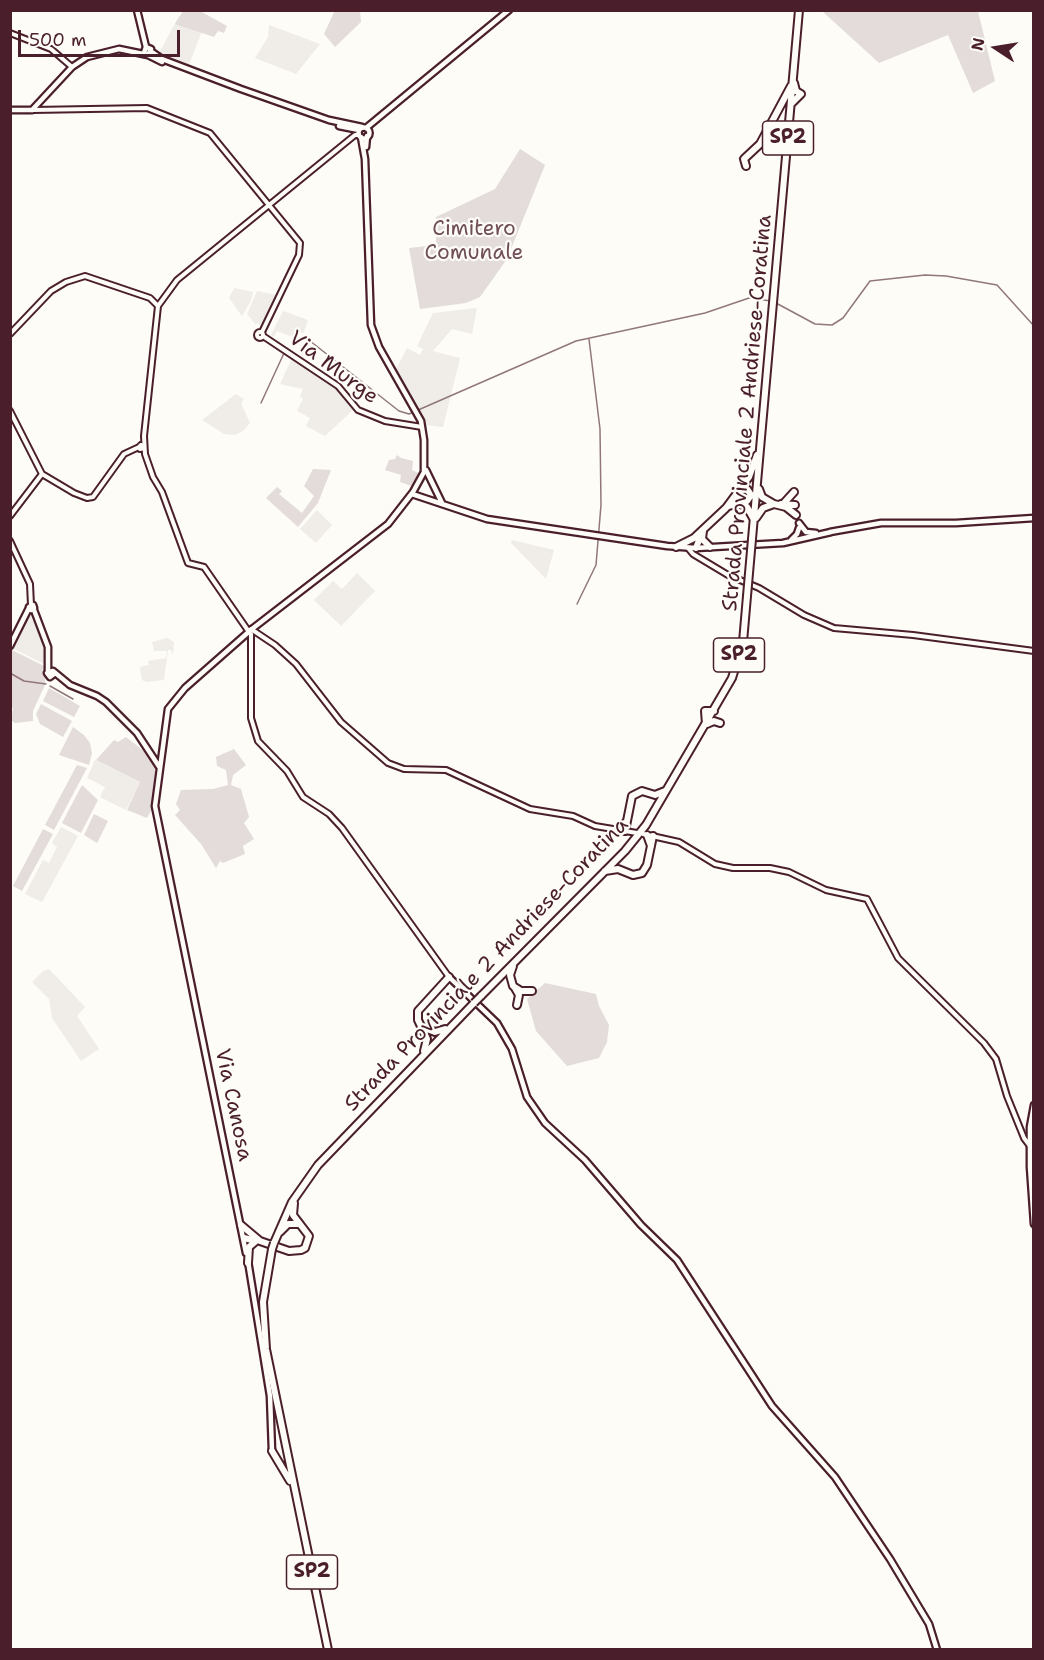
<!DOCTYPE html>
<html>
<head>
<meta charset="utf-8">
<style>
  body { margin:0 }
  #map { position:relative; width:1044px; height:1660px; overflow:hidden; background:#fdfcf7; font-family:"Shantell Sans",sans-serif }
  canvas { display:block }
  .frame { position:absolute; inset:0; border:12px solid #4a1f2b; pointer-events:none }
  .north { position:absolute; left:966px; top:18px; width:60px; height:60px; -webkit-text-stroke:4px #fdfcf7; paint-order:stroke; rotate:282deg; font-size:16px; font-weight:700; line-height:24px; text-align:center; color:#4a1f2b }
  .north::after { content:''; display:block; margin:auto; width:21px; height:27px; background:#4a1f2b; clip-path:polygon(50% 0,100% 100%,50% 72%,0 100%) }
  .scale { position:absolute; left:18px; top:30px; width:162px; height:27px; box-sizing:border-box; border:3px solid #4a1f2b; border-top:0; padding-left:8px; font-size:18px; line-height:21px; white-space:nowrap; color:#4a1f2b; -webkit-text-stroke:4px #fdfcf7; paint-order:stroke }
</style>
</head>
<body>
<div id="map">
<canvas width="1044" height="1660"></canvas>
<div class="frame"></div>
<div class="north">N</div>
<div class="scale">500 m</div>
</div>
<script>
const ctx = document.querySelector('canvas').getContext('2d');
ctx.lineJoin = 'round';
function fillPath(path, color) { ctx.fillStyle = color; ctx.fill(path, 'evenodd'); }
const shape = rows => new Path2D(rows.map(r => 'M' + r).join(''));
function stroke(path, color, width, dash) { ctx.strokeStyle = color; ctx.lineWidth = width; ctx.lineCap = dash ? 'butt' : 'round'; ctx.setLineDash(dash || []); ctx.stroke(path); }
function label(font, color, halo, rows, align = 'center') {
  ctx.font = font + ' "Shantell Sans",sans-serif'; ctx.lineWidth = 4.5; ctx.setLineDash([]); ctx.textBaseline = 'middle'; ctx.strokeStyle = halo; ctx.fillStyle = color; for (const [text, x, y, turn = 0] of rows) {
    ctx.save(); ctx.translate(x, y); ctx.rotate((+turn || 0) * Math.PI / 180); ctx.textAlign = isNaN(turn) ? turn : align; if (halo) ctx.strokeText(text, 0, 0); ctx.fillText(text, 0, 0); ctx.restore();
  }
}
fillPath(shape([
  [179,16,204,26,188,67,159,53],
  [269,25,320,44,296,74,255,58,268,37],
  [234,288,253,292,251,301,242,316,229,298],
  [257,291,277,295,262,326,257,323,256,325,247,314],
  [477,308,472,334,452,329,433,351,460,358,443,427,426,425,396,369,407,348,420,355,423,349,417,346,433,313],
  [283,311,308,320,304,332,290,336,277,331,274,337,271,335],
  [293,356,340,391,354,409,325,436,306,426,310,418,297,411,303,399,300,396,303,389,280,384],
  [236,394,244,399,241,403,250,423,243,431,235,435,224,434,202,420],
  [317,510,332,525,316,543,300,529],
  [512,540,554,550,546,579,511,543],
  [357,573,375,591,341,626,314,600,333,581,342,589],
  [32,613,35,614,46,645,46,665,12,648,27,618],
  [167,638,174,642,173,655,171,650,168,650,164,680,146,682,142,680,140,667,149,665,148,661,166,658,167,651,154,651,152,642],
  [95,760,140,782,126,810,100,797,105,787,87,778],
  [61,827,78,836,42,902,25,894,43,860,49,863,57,847,52,843],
  [49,969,85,1007,77,1016,99,1049,81,1061,52,1018,49,999,32,982,43,971]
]), '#f0ece8');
fillPath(shape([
  [335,10,360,11,361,22,335,47,324,34],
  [200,11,227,26,224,33,218,31,214,37,175,24,183,11],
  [822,11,978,11,995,81,973,93,948,35,879,63],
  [520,149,545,165,507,259,480,297,466,303,420,309,409,248,436,245,436,217,495,189],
  [397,455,401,458,413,461,412,470,420,474,411,486,400,482,401,475,385,470,389,460,395,459],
  [313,469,331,470,318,503,298,527,266,498,277,487,282,491,279,494,302,513,314,496,304,486],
  [12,650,46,667,45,685,33,711,33,721,15,723,11,720,13,709,10,701],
  [49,688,80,706,74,717,43,701],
  [41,704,72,721,63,737,40,724,36,714],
  [73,727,84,735,90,743,92,753,89,765,59,755],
  [126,737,149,755,158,768,153,807,147,818,127,810,140,782,96,760,114,740,118,742],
  [234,749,246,765,233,775,231,785,241,789,249,817,244,823,254,839,243,846,245,854,223,863,220,861,216,868,201,844,175,815,180,810,176,804,181,790,213,789,228,785,226,770,217,766,216,757],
  [77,765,87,768,54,830,45,825],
  [82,785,98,800,81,833,62,823],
  [94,814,108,821,97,843,84,835],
  [43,829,53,834,22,891,13,886],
  [545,983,596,994,599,1006,609,1025,607,1042,599,1058,567,1066,536,1031,527,999]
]), '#e3dcda');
stroke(shape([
  [776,303,815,324,832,325,843,318,870,281,925,275,946,276,997,285,1034,326],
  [305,337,399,411,409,414,576,341,705,313,749,298,771,301],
  [261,403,285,351],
  [577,604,596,565,601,505,600,429,589,339],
  [10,673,24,681,46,684],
  [50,686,73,699]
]), '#91777b', 1.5);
const tertiary = shape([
  [10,33,51,49,72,67],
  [33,110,147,108,210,133,300,243,299,255,262,332],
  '257 335a3 3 0 1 1 6 0a3 3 0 1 1-6 0Z',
  [10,334,51,291,66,282,85,276,150,298,158,306],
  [263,336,338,386,358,410,385,421,422,427],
  [10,411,42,474],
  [141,445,143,448,140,449,139,447,141,445],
  [42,474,74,493,87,498,93,497,124,454,139,447],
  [10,516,42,474],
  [10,541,30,584,31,605],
  [688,548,693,554,728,575,759,588,804,615,834,628,913,635,1034,651],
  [251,629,275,645,296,664,341,722,388,763,404,769,446,770,530,809,573,816,595,826,637,833],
  [249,632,204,567,188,563,162,492,153,477,145,454,144,436,158,306,177,280,355,135,359,135],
  [251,634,251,718,258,741,287,771,303,797,329,814,342,828,449,977],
  [643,834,679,842,715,864,733,868,770,868,789,872,826,890,867,899,898,958,984,1043,996,1059,1007,1096,1024,1138,1030,1146]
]);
const secondary = shape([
  [137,10,146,47],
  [152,52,162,59,241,89,329,120,362,127],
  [148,55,162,62],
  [10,110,32,110],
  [32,110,72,67,87,57,119,49,148,55,151,49,146,47,144,53],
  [339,126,359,130],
  '358.5 133a5.5 5.5 0 1 1 11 0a5.5 5.5 0 1 1-11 0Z',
  [366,128,509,10],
  [366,147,367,136],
  [426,470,442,503],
  [412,494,487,519,667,546,696,548,783,543,831,532],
  [799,523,806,532,816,533],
  [830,532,881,523,956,523,1034,518],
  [791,540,797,534,799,528],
  [33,605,34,608,31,610,29,607,33,605],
  [34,610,48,647,48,671],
  [10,646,29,608],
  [54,674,50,677,47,673,53,671,70,685,97,696,106,702,137,733,160,768],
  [449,977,497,1023,512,1049,527,1097,545,1123,585,1160,641,1225,677,1260,772,1406,835,1477,890,1559,929,1624,937,1650],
  [1034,1105,1030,1127,1030,1167,1034,1224],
  [246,1253,155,806,168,709,185,688,252,629,388,524,413,492,424,472,424,440,421,421,379,347,371,325,365,159,361,137],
  [248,1261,270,1396,272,1451]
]);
const primary = shape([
  [791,104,801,94,796,91,794,83],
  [746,166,744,159,760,144,791,86],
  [759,489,762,497,774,504],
  [739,503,747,501,751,495,747,489,741,490],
  [784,503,794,492],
  [781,504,795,505],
  [729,506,739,503,747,507,753,518],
  [756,518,763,508,774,504,786,507,796,515],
  [703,531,702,539,710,547],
  [752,539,799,10],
  [676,547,694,538,726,508,749,477,757,455],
  [696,548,701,535],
  [706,724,705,711,714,711],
  [707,724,714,721,720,723],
  [619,830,626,822],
  [625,831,632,796,642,791,655,795,665,791],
  [647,835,651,846],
  [605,871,618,869,633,875,642,873,647,865,653,836],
  [513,966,510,975,513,986,521,991,532,991],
  [515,988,519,995,517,1005],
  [481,996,625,851,646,825,732,678,743,642,747,596],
  [424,1028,435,1032,445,1029],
  [424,1051,427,1039,418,1020,418,1011,449,977],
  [241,1225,260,1241,289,1251,301,1250,305,1248,309,1236,293,1215,294,1203],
  [280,1232,288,1224,299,1224],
  [244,1238,256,1241],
  [274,1243,292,1202,318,1165,474,1003],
  [272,1249,263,1302,266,1349,328,1650],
  [248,1263,249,1247,256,1241],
  [272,1451,290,1481]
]);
stroke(tertiary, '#4a1f2b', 8);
stroke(secondary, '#4a1f2b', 9);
stroke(primary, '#4a1f2b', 10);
stroke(tertiary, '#fdfcf7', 4);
stroke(secondary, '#fdfcf7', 4.5);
stroke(primary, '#fdfcf7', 6);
const primaryBridge = shape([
  [747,596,752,539],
  [474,1003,481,996],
  [272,1249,274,1243]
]);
stroke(primaryBridge, '#4a1f2b', 10, []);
stroke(primaryBridge, '#fdfcf7', 6);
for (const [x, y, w] of [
  [788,138,51],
  [739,655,51],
  [312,1572,51]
]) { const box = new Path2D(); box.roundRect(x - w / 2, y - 17, w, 34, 4.5); ctx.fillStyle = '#fdfcf7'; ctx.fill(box); stroke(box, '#4a1f2b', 1.5); }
label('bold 20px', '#4a1f2b', null, [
  ["SP2",788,138],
  ["SP2",739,655],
  ["SP2",312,1572]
]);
label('21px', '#704e57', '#fdfcf7', [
  ["Cimitero",474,230],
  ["Comunale",474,254]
]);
label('21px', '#4a1f2b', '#fdfcf7', [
  ["Via Murge",333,368,37],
  ["Strada Provinciale 2 Andriese-Coratina",748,413,-85],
  ["Strada Provinciale 2 Andriese-Coratina",487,965,-46],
  ["Via Canosa",233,1105,78]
]);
</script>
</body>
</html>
